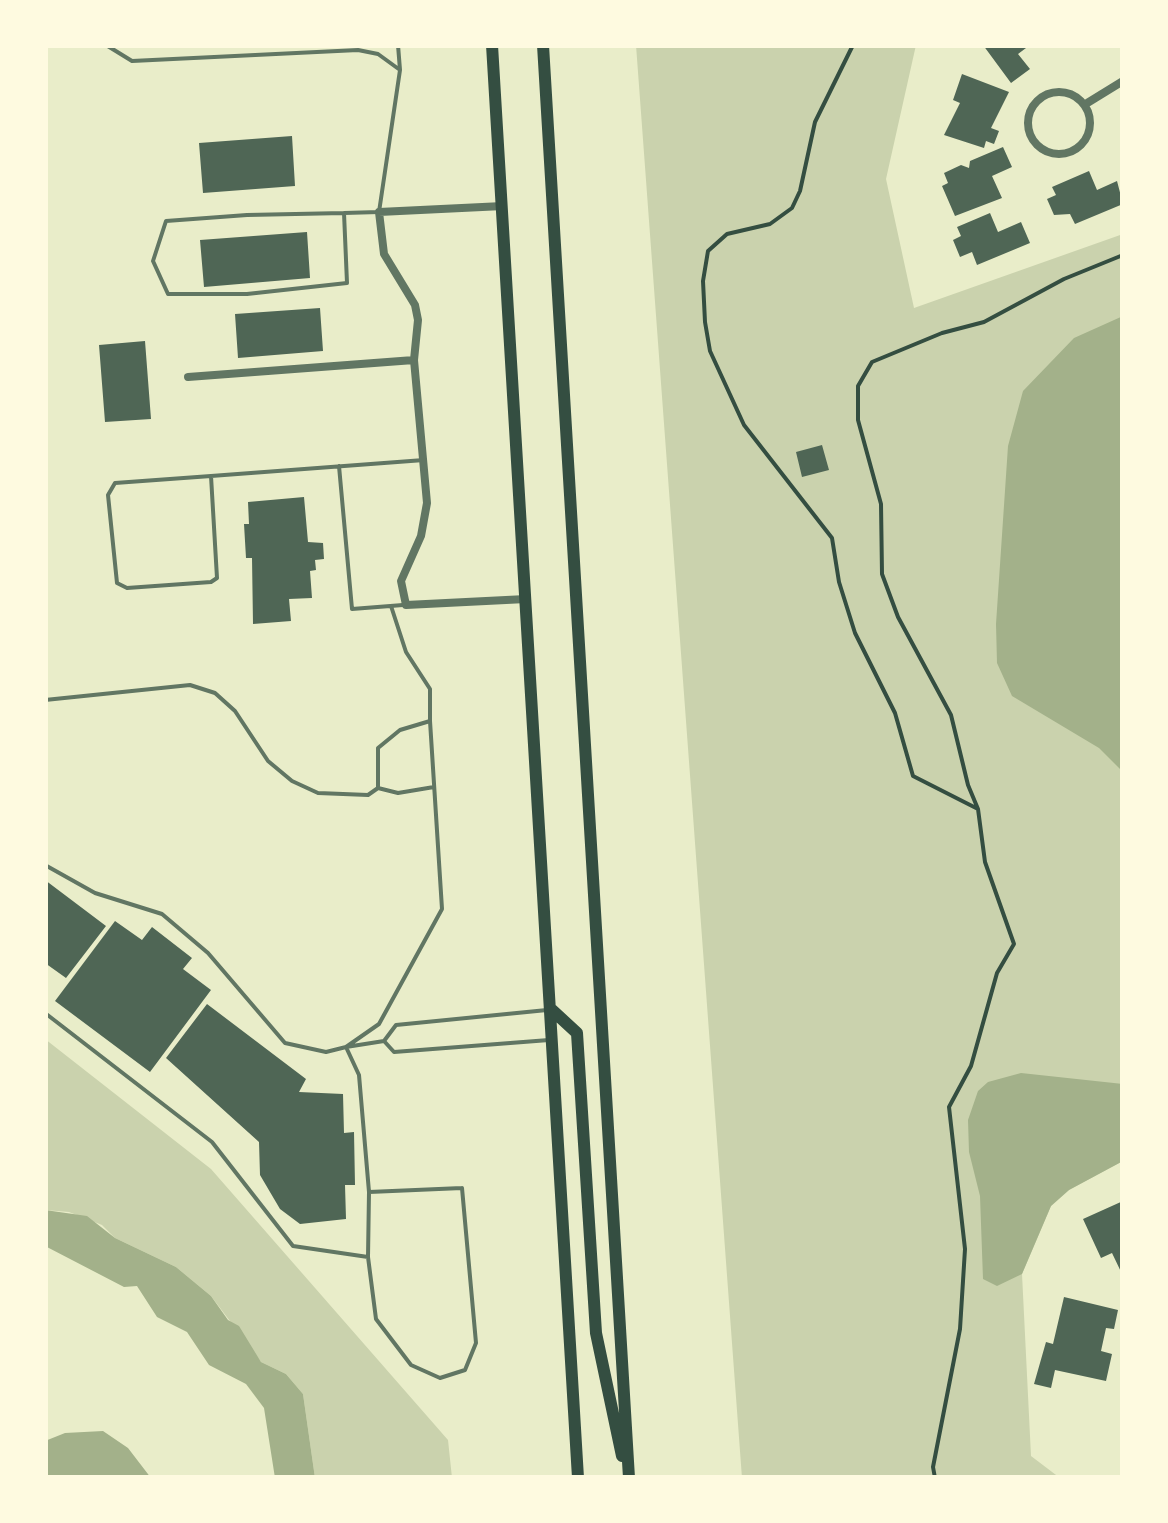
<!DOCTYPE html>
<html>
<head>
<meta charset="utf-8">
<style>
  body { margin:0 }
  #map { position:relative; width:1168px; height:1523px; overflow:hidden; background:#e9edc9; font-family:Cabin,sans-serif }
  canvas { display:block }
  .frame { position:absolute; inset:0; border:48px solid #fefae0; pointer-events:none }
</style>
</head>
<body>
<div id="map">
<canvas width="1168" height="1523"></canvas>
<div class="frame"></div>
</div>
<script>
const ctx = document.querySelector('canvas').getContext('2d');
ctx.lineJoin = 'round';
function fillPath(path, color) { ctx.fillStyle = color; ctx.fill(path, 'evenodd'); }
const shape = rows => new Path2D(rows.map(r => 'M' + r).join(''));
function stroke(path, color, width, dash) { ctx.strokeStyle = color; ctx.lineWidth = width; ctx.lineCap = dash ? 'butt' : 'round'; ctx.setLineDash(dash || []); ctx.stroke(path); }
fillPath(shape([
  [636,45,916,45,886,179,914,308,1123,234,1123,1161,1069,1190,1051,1206,1022,1274,1031,1456,1060,1478,742,1478],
  [45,1039,211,1169,448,1440,452,1478,315,1478,303,1394,286,1374,261,1362,211,1296,176,1267,115,1238,102,1225,69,1212,45,1210]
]), '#cad2ad');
fillPath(shape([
  [1123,316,1123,772,1099,748,1012,696,997,663,996,624,1008,446,1023,391,1074,338],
  [1021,1073,1123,1084,1123,1161,1069,1190,1051,1206,1022,1274,997,1286,983,1279,980,1196,969,1152,968,1120,978,1091,988,1082],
  [45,1210,87,1216,115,1238,176,1267,211,1296,228,1320,239,1326,261,1362,286,1374,303,1394,315,1478,275,1478,264,1408,246,1384,209,1365,187,1332,157,1317,137,1286,124,1287,45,1246],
  [103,1431,128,1448,151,1478,45,1478,45,1441,65,1433]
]), '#a3b18a');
fillPath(shape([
  [983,45,1030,45,1018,54,1030,69,1011,83],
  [962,74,1009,92,991,128,999,131,994,144,986,141,984,148,944,135,960,103,953,100],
  [292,136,295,186,203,193,199,143],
  [1003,147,1012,167,992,176,1002,198,955,216,942,186,948,183,944,173,961,165,969,168,970,161],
  [1089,171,1097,190,1117,181,1123,204,1075,224,1070,214,1054,215,1047,199,1056,195,1052,187],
  [990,213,998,232,1021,222,1030,243,977,265,972,252,960,257,953,240,961,236,957,227],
  [307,232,310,278,204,287,200,240],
  [320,308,323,351,238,358,235,314],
  [145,341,151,419,105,422,99,345],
  [822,445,829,470,802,477,796,452],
  [304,497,308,542,323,543,324,559,315,560,316,570,310,571,312,598,289,599,291,621,253,624,252,558,246,558,244,524,249,524,248,502],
  [45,880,106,926,66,978,45,963],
  [115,921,142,940,152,927,192,958,183,969,211,990,150,1072,55,1001],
  [207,1004,306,1079,299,1092,343,1094,344,1133,354,1132,355,1185,345,1185,346,1219,300,1224,280,1209,260,1175,259,1142,166,1058],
  [1123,1201,1123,1276,1112,1253,1101,1258,1083,1219],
  [1064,1297,1118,1310,1114,1329,1106,1328,1101,1351,1112,1354,1106,1381,1055,1370,1051,1388,1034,1384,1046,1342,1053,1344]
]), '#4f6655');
stroke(shape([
  [853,45,815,122,800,191,792,208,770,224,727,234,708,251,703,281,705,322,710,351,744,425,832,538,839,582,855,633,895,713,913,776,978,809,985,862,1014,944,997,973,971,1066,949,1107,965,1249,960,1329,933,1467,935,1478],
  [978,809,968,785,951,715,898,617,882,574,881,504,858,420,858,386,872,362,942,333,984,322,1064,279,1123,255]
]), '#344e41', 4);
stroke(shape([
  [106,45,132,61,358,50,378,54,400,70],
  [344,213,347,283,247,294,168,294,153,261,166,221,247,215,344,213,379,212,400,70,398,45],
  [339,466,352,609,403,605],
  [211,476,217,578,211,582,127,588,117,583,108,495,115,483,211,476,424,460],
  [45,700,190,685,215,693,235,711,268,761,292,781,318,793,368,795,378,788,378,748,400,730,430,721,430,689,406,652,391,606],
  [378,788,398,793,434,787],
  [45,865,95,893,162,914,208,953,285,1043,326,1052,346,1047,379,1024,442,909,430,721],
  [45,1013,212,1142,293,1246,368,1257],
  [384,1041,394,1052,549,1040],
  [462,1188,476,1343,465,1370,440,1378,411,1365,376,1319,368,1257,369,1192,462,1188],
  [369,1192,359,1075,346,1047,384,1041,396,1025,547,1010]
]), '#617663', 4);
stroke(shape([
  '1028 123a31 31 0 1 1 62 0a31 31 0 1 1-62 0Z',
  [1084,105,1123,81],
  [503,206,379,212,384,254,415,305,418,320,414,360,427,503,421,536,401,581,406,605,526,599],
  [188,377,414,360]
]), '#617663', 8);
stroke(shape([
  [492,45,578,1478],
  [543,45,629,1478],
  [551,1009,577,1033,596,1333,622,1456]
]), '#344e41', 12);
</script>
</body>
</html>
